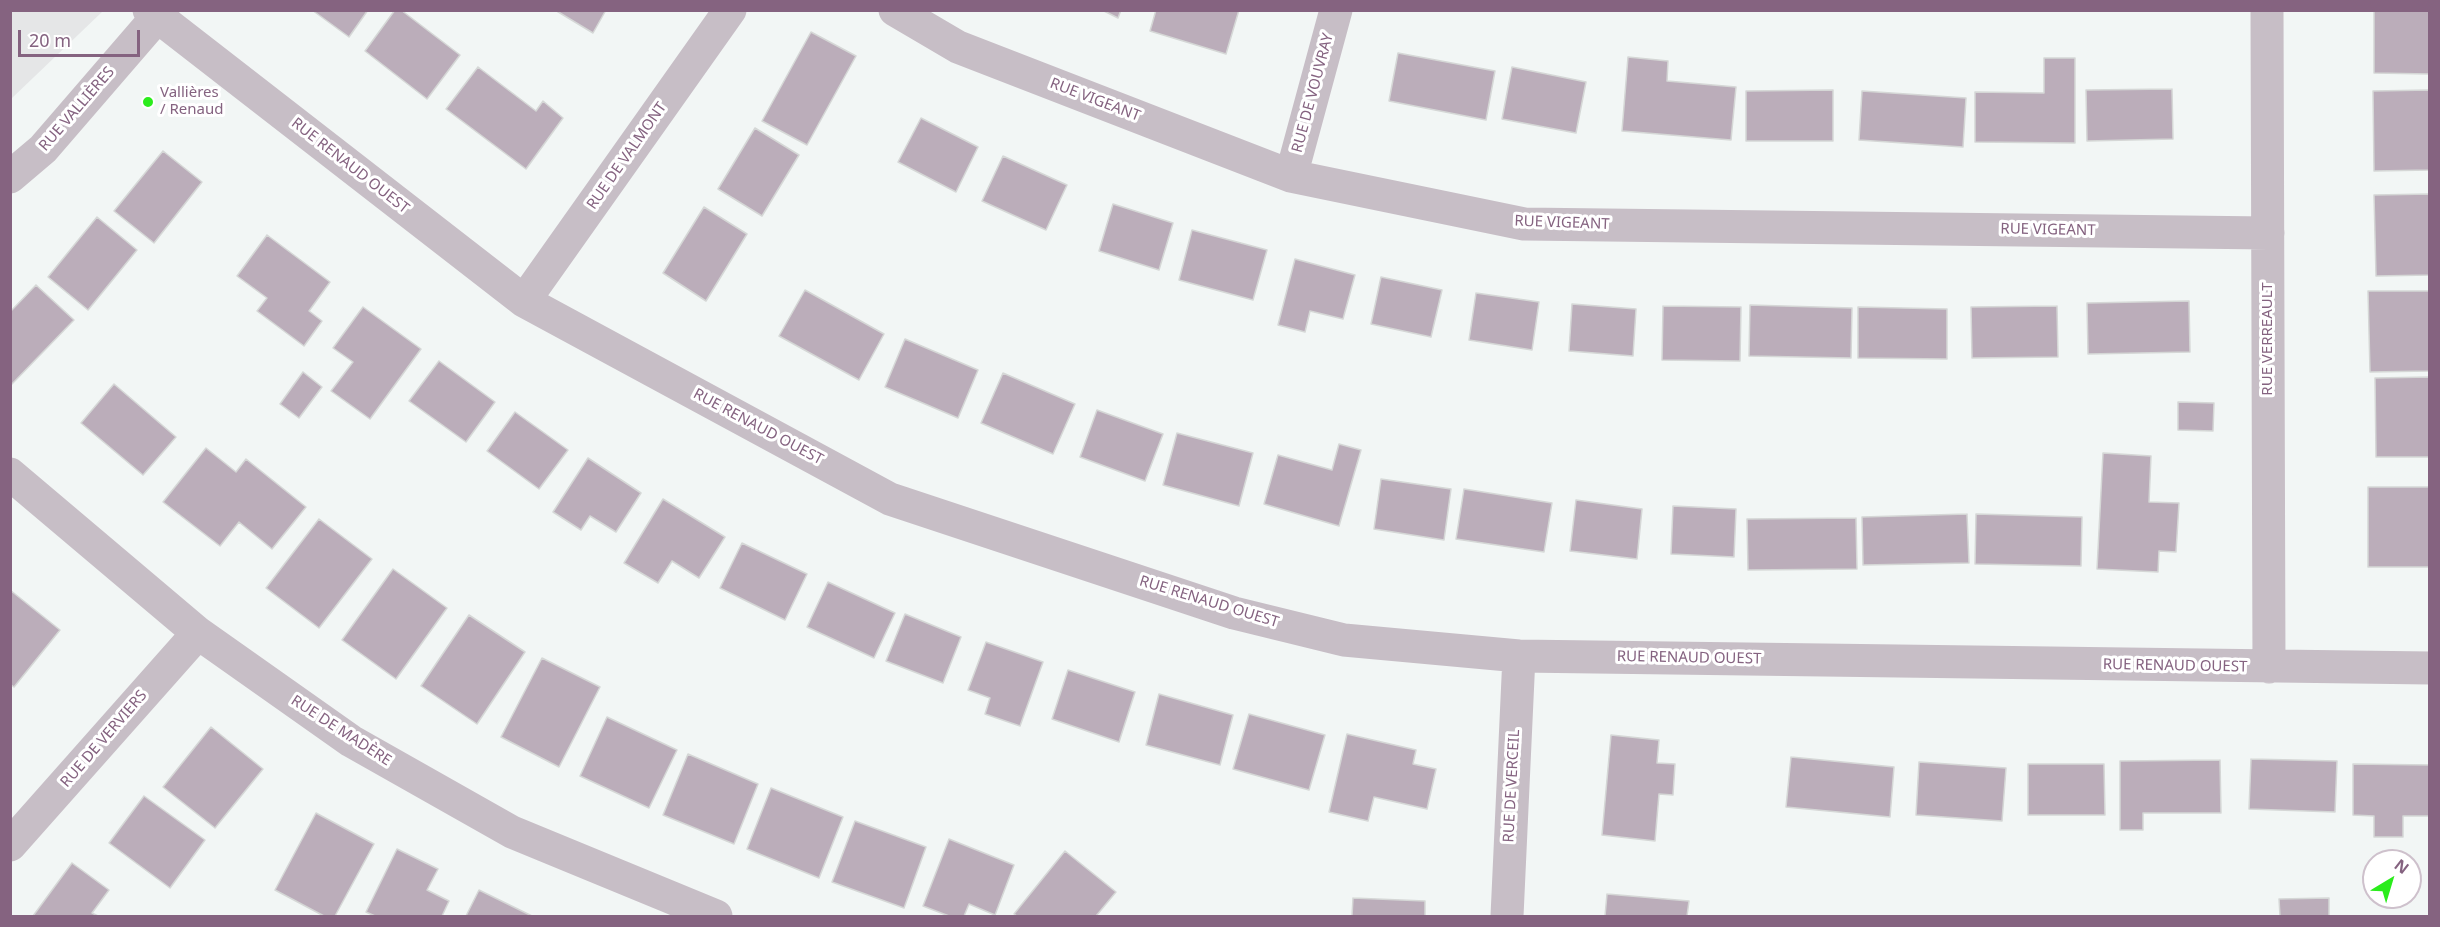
<!DOCTYPE html>
<html>
<head>
<meta charset="utf-8">
<style>
  body { margin:0 }
  #map { position:relative; width:2440px; height:927px; overflow:hidden; background:#f2f6f5; font-family:"Noto Sans",sans-serif }
  canvas { display:block }
  .frame { position:absolute; inset:0; border:12px solid #856380; pointer-events:none }
  .north { position:absolute; left:2362px; top:849px; width:60px; height:60px; box-sizing:border-box; background:#fff; border:2px solid #cec1cc; border-radius:50%; rotate:38deg; font-size:16px; font-weight:700; line-height:24px; text-align:center; color:#856380 }
  .north::after { content:''; display:block; margin:auto; width:21px; height:27px; background:#2bec1c; clip-path:polygon(50% 0,100% 100%,50% 72%,0 100%) }
  .scale { position:absolute; left:18px; top:30px; width:122px; height:27px; box-sizing:border-box; border:3px solid #856380; border-top:0; padding-left:8px; font-size:18px; line-height:21px; white-space:nowrap; color:#856380; -webkit-text-stroke:4px #fff; paint-order:stroke }
</style>
</head>
<body>
<div id="map">
<canvas width="2440" height="927"></canvas>
<div class="frame"></div>
<div class="north">N</div>
<div class="scale">20 m</div>
</div>
<script>
const ctx = document.querySelector('canvas').getContext('2d');
ctx.lineJoin = 'round';
function fillPath(path, color) { ctx.fillStyle = color; ctx.fill(path, 'evenodd'); }
const shape = rows => new Path2D(rows.map(r => 'M' + r).join(''));
function stroke(path, color, width, dash) { ctx.strokeStyle = color; ctx.lineWidth = width; ctx.lineCap = dash ? 'butt' : 'round'; ctx.setLineDash(dash || []); ctx.stroke(path); }
function label(font, color, halo, rows, align = 'center') {
  ctx.font = font + ' "Noto Sans",sans-serif'; ctx.lineWidth = 6; ctx.setLineDash([]); ctx.textBaseline = 'middle'; ctx.strokeStyle = halo; ctx.fillStyle = color; for (const [text, x, y, turn = 0] of rows) {
    ctx.save(); ctx.translate(x, y); ctx.rotate((+turn || 0) * Math.PI / 180); ctx.textAlign = isNaN(turn) ? turn : align; if (halo) ctx.strokeText(text, 0, 0); ctx.fillText(text, 0, 0); ctx.restore();
  }
}
fillPath(shape([
  [98,10,102,12,11,99,11,11]
]), '#e5e6e7');
const building = shape([
  [312,10,368,10,349,37,312,10],
  [395,10,401,10,460,55,427,99,365,51,395,10],
  [555,10,606,10,593,33,555,10],
  [1102,10,1121,10,1118,18,1102,10],
  [1156,10,1239,10,1226,54,1150,31,1156,10],
  [2374,10,2430,10,2430,74,2374,73,2374,10],
  [811,32,856,56,807,145,762,121,811,32],
  [1398,53,1495,71,1486,120,1389,101,1398,53],
  [1628,57,1668,61,1667,81,1736,87,1731,140,1622,131,1628,57],
  [2044,58,2075,58,2075,143,1975,142,1975,92,2044,93,2044,58],
  [478,67,536,111,543,101,563,118,526,169,446,109,478,67],
  [1512,67,1586,82,1576,133,1502,119,1512,67],
  [2172,89,2173,139,2087,141,2086,90,2172,89],
  [1833,90,1833,141,1746,141,1746,91,1833,90],
  [2430,90,2430,170,2374,171,2373,91,2430,90],
  [1862,91,1966,98,1963,147,1859,140,1862,91],
  [921,118,978,147,956,192,898,162,921,118],
  [755,128,799,155,762,216,718,189,755,128],
  [163,151,202,182,154,243,114,211,163,151],
  [1003,156,1067,185,1046,230,982,201,1003,156],
  [2430,194,2430,275,2376,276,2374,195,2430,194],
  [1113,204,1173,223,1159,270,1099,251,1113,204],
  [704,207,747,234,706,301,663,273,704,207],
  [97,217,137,250,88,310,48,277,97,217],
  [1192,230,1267,250,1253,300,1179,280,1192,230],
  [267,235,330,282,309,311,322,321,304,346,257,311,267,298,237,276,267,235],
  [1295,259,1355,275,1343,319,1310,311,1305,332,1278,325,1295,259],
  [1381,277,1442,290,1431,337,1371,324,1381,277],
  [36,285,74,320,10,386,10,312,36,285],
  [805,290,884,334,859,380,779,336,805,290],
  [2368,291,2430,291,2430,371,2370,372,2368,291],
  [1476,293,1539,302,1532,350,1469,340,1476,293],
  [2189,301,2190,352,2088,354,2087,303,2189,301],
  [1572,304,1636,309,1633,356,1569,351,1572,304],
  [1750,305,1852,308,1851,358,1749,356,1750,305],
  [1663,306,1741,307,1740,361,1662,360,1663,306],
  [2057,306,2058,357,1972,358,1971,307,2057,306],
  [363,307,421,349,370,419,331,391,353,362,333,348,363,307],
  [1858,307,1947,309,1947,359,1858,358,1858,307],
  [905,339,978,370,958,418,885,387,905,339],
  [439,361,495,402,466,442,409,401,439,361],
  [303,372,322,387,299,418,280,404,303,372],
  [1003,373,1075,404,1053,454,981,423,1003,373],
  [2430,377,2430,457,2376,457,2375,378,2430,377],
  [114,384,176,437,143,475,81,423,114,384],
  [2178,402,2214,403,2213,431,2178,430,2178,402],
  [1097,410,1163,434,1145,481,1080,457,1097,410],
  [515,412,568,450,539,489,487,451,515,412],
  [1177,433,1253,453,1239,506,1163,485,1177,433],
  [1339,444,1361,450,1339,526,1264,504,1278,455,1332,470,1339,444],
  [206,448,236,472,246,459,306,507,272,549,239,522,220,546,163,502,206,448],
  [2103,453,2151,456,2149,502,2179,503,2176,552,2159,551,2158,572,2097,569,2103,453],
  [588,458,641,493,616,532,590,516,581,530,553,512,588,458],
  [1381,479,1451,489,1444,540,1374,529,1381,479],
  [2368,487,2430,487,2430,567,2368,567,2368,487],
  [1464,489,1552,503,1544,552,1456,539,1464,489],
  [663,499,725,537,699,578,672,561,658,583,624,563,663,499],
  [1576,500,1642,509,1637,559,1570,551,1576,500],
  [1673,506,1736,509,1734,557,1671,554,1673,506],
  [1967,514,1969,563,1863,565,1862,517,1967,514],
  [1976,514,2082,517,2081,566,1975,564,1976,514],
  [1856,518,1857,569,1748,570,1747,519,1856,518],
  [319,519,372,559,319,628,266,588,319,519],
  [742,543,807,574,785,620,720,588,742,543],
  [393,569,447,608,396,679,342,640,393,569],
  [828,582,895,613,874,658,807,627,828,582],
  [10,590,60,630,14,687,10,684,10,590],
  [905,614,961,637,943,683,886,661,905,614],
  [469,615,525,652,477,724,421,686,469,615],
  [986,642,1043,662,1020,726,985,714,990,698,968,690,986,642],
  [542,658,600,687,559,767,501,737,542,658],
  [1068,670,1135,692,1119,742,1052,719,1068,670],
  [1159,694,1233,715,1220,765,1146,745,1159,694],
  [1249,714,1325,735,1309,790,1233,769,1249,714],
  [607,717,677,750,649,808,580,776,607,717],
  [211,727,263,769,215,828,163,787,211,727],
  [1347,734,1416,750,1413,764,1436,769,1427,809,1374,797,1368,821,1329,812,1347,734],
  [1611,735,1659,740,1657,763,1675,764,1673,795,1659,794,1655,841,1602,835,1611,735],
  [688,754,758,784,734,844,663,815,688,754],
  [1791,757,1894,767,1890,817,1786,807,1791,757],
  [2251,759,2337,761,2335,812,2249,809,2251,759],
  [2220,760,2221,813,2143,813,2143,830,2120,830,2120,761,2220,760],
  [1919,762,2006,768,2002,821,1916,815,1919,762],
  [2028,764,2104,764,2105,815,2028,815,2028,764],
  [2353,764,2430,765,2430,816,2403,816,2403,837,2374,837,2374,816,2353,815,2353,764],
  [771,788,843,817,819,878,747,849,771,788],
  [144,796,205,840,170,888,109,843,144,796],
  [316,813,374,844,335,916,324,916,275,890,316,813],
  [855,821,926,847,904,908,832,882,855,821],
  [949,839,1014,865,995,915,969,904,964,916,949,916,923,906,949,839],
  [397,849,438,869,427,890,449,901,442,916,375,916,366,912,397,849],
  [1065,851,1116,892,1096,916,1017,916,1014,914,1065,851],
  [72,863,109,890,92,913,98,916,33,916,72,863],
  [479,890,532,916,466,916,479,890],
  [1607,894,1689,901,1687,916,1605,916,1607,894],
  [1353,898,1425,901,1425,916,1352,916,1353,898],
  [2329,898,2329,916,2280,916,2279,899,2329,898]
]);
fillPath(building, '#bbadba');
stroke(building, '#d5d7d6', 1.5);
stroke(shape([
  [149,10,524,301,890,499,1234,613,1344,640,1519,656,2430,668],
  [895,10,958,47,1291,176,1524,224,2268,233],
  [2267,10,2269,667],
  [1291,176,1336,10],
  [10,177,43,149,163,10],
  [524,301,730,10],
  [10,474,198,633,351,741,512,832,716,916],
  [10,845,198,633],
  [1507,916,1519,656]
]), '#c7bec6', 33);
for (const [x, y, r, color] of [
  [148,102,6,"#2bec1c"]
]) { const dot = new Path2D(); dot.arc(x, y, r, 0, 2 * Math.PI); ctx.fillStyle = color; ctx.fill(dot); stroke(dot, '#fff', 2); }
label('15px', '#856380', '#fff', [
  ["Vallières",160,93],
  ["/ Renaud",160,110]
], 'left');
label('15px', '#856380', '#fff', [
  ["RUE DE VOUVRAY",1313,93,-75],
  ["RUE VIGEANT",1095,100,21],
  ["RUE VALLIÈRES",77,109,-49],
  ["RUE DE VALMONT",627,156,-55],
  ["RUE RENAUD OUEST",350,166,38],
  ["RUE VIGEANT",1562,223,2],
  ["RUE VIGEANT",2048,230,1],
  ["RUE VERREAULT",2268,339,-90],
  ["RUE RENAUD OUEST",758,427,28],
  ["RUE RENAUD OUEST",1209,602,17],
  ["RUE RENAUD OUEST",1689,658,1],
  ["RUE RENAUD OUEST",2175,666,1],
  ["RUE DE MADÈRE",341,731,33],
  ["RUE DE VERVIERS",104,739,-49],
  ["RUE DE VERCEIL",1512,786,-87]
]);
</script>
</body>
</html>
